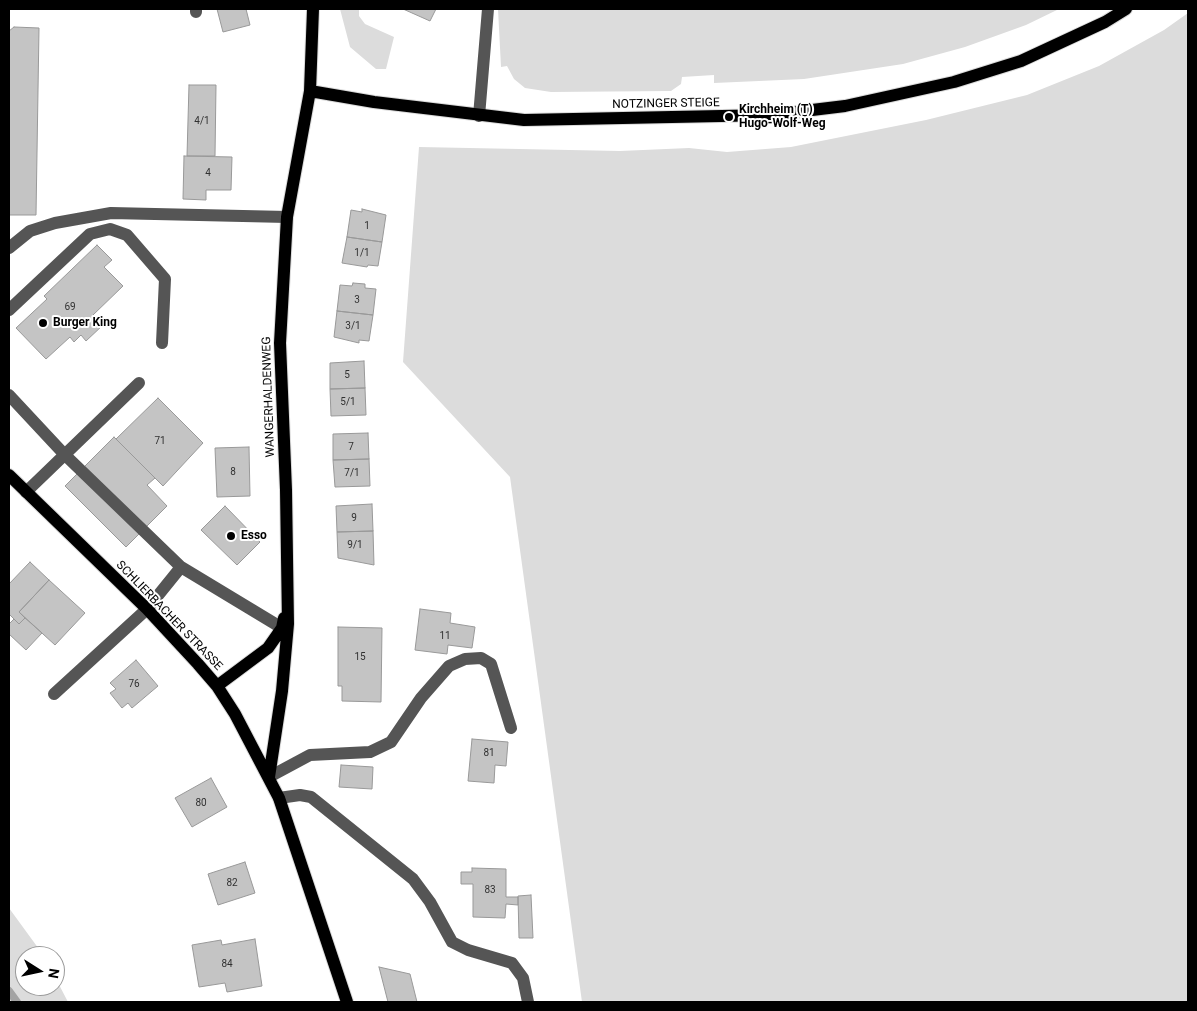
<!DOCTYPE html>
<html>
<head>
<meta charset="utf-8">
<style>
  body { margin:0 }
  #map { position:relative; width:1197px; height:1011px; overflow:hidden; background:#fff; font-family:Roboto,sans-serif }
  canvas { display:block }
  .frame { position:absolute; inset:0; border:10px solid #000; pointer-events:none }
  .north { position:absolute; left:15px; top:946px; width:50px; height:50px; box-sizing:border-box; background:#fff; border:1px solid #999; border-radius:50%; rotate:100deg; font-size:14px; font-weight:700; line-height:20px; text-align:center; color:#000 }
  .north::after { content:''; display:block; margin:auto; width:18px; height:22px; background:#000; clip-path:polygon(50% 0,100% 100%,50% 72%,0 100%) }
</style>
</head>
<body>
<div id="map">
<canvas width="1197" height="1011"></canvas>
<div class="frame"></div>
<div class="north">N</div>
</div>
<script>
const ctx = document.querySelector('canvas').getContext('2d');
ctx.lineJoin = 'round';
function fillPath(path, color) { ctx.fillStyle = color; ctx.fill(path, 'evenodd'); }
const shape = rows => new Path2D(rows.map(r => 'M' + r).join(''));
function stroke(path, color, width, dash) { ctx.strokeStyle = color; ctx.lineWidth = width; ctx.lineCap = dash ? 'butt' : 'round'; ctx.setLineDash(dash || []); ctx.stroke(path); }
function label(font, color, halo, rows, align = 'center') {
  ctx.font = font + ' Roboto,sans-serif'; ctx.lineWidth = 4; ctx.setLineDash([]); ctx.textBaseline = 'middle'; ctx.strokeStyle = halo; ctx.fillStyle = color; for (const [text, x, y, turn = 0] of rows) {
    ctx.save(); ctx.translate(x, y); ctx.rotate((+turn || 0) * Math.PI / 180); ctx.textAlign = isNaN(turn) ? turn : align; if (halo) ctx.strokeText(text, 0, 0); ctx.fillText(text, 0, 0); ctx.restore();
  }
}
fillPath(shape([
  [340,9,359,9,359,16,365,24,394,37,386,69,376,69,350,47],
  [498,9,1059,9,1026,25,965,47,903,64,804,79,714,83,714,75,682,77,681,84,671,91,551,92,525,88,514,79,507,66,501,67],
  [1188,13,1188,1002,582,1002,510,477,403,362,419,147,620,151,689,148,727,152,791,147,926,120,1027,95,1099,66,1164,30],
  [9,908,44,956,25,956,25,986,55,986,55,977,68,1002,9,1002]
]), '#dcdcdc');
stroke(shape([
  [9,991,17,1002]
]), '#a3a3a3', 8);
const building = shape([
  [217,9,246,9,250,25,223,32,217,9],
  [403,9,436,9,430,21,403,9],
  [14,27,39,28,36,215,9,215,9,31,14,27],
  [189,85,216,85,215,156,187,156,189,85],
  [184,156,232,157,231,190,206,190,206,200,183,199,184,156],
  [362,209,386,215,382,242,347,237,351,210,362,212,362,209],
  [347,237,382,242,378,266,368,265,367,267,342,263,347,237],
  [97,245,112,260,104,267,123,286,93,315,103,325,86,341,81,335,74,342,70,337,46,359,16,328,47,299,44,296,97,245],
  [353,283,365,284,365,288,376,289,373,315,337,311,340,285,352,286,353,283],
  [337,311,373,315,369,341,359,340,359,343,334,337,337,311],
  [364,361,365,388,330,389,330,363,364,361],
  [365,388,366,415,331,416,330,389,365,388],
  [158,398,203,443,163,486,116,439,158,398],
  [368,433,369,459,333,460,333,434,368,433],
  [114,437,155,478,147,485,167,506,126,547,65,486,114,437],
  [249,447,250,496,217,497,215,448,249,447],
  [369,459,370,486,335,487,333,460,369,459],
  [372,504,373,531,337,532,336,506,372,504],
  [225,506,260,542,237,565,201,530,225,506],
  [373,531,374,565,338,558,337,532,373,531],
  [30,562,49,580,19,612,25,618,19,624,9,614,9,584,30,562],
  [49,580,85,613,55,645,19,612,49,580],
  [420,609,451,613,450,623,475,627,472,648,448,645,447,654,415,650,420,609],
  [25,618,42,633,26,650,9,634,9,624,14,619,19,624,25,618],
  [338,627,382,628,381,702,342,701,342,686,338,686,338,627],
  [136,660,158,686,132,708,128,703,122,708,110,693,116,689,110,683,136,660],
  [472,739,508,742,506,766,495,765,494,783,468,781,472,739],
  [341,765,373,767,372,789,339,787,341,765],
  [211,778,227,807,192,827,175,798,211,778],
  [245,862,255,893,218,905,208,874,245,862],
  [472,868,506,869,506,897,518,897,518,905,506,904,505,918,473,917,473,884,461,884,461,872,472,872,472,868],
  [531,895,533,938,519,938,518,896,531,895],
  [255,939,262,986,227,992,225,983,199,987,192,945,221,940,222,945,255,939],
  [379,967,410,974,417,1002,388,1002,379,967]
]);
fillPath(building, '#c4c4c4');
stroke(building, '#999', 1);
const major = shape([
  [310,91,374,102,524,120,771,115,845,106,954,82,1021,61,1105,22,1126,9],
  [9,475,147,609,198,664,217,686,235,714,279,798,347,1002],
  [217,686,268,648,282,628,284,618],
  [269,777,282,691,288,624,286,490,280,343,287,217,310,91,313,9]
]);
stroke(major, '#dbdbdb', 14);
stroke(shape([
  [196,9,196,12],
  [479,116,488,9],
  [9,248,30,231,55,223,111,213,287,217],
  [9,310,90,234,110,229,127,235,165,279,162,343],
  [9,395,64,454,181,567,282,628],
  [26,492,139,383],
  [54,694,147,609,181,567],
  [269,777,310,755,370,752,391,742,421,698,449,666,465,659,481,658,491,664,511,728],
  [279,798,300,795,311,797,413,879,430,902,452,942,468,950,512,963,523,978,528,1002]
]), '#555', 12);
stroke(major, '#000', 12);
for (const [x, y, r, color] of [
  [729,117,5,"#000"],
  [43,323,5,"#000"],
  [231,536,5,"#000"]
]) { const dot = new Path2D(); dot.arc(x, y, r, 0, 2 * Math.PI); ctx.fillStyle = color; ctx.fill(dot); stroke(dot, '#fff', 2); }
label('10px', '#313131', null, [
  ["4/1",202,121],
  ["4",208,173],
  ["1",367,226],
  ["1/1",362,253],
  ["3",357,300],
  ["69",70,307],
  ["3/1",353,326],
  ["5",347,375],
  ["5/1",348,402],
  ["71",160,441],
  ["7",351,447],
  ["8",233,472],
  ["7/1",352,473],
  ["9",354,518],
  ["9/1",355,545],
  ["11",445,636],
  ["15",360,657],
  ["76",134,684],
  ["81",489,753],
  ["80",201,803],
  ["82",232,883],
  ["83",490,890],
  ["84",227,964]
]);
label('12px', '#000', '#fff', [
  ["NOTZINGER STEIGE",666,104,-1],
  ["WANGERHALDENWEG",269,397,-92],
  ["SCHLIERBACHER STRASSE",169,616,46]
]);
label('bold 12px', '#000', '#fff', [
  ["Kirchheim (T)",739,110],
  ["Hugo-Wolf-Weg",739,124],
  ["Burger King",53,323],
  ["Esso",241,536]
], 'left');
</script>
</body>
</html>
